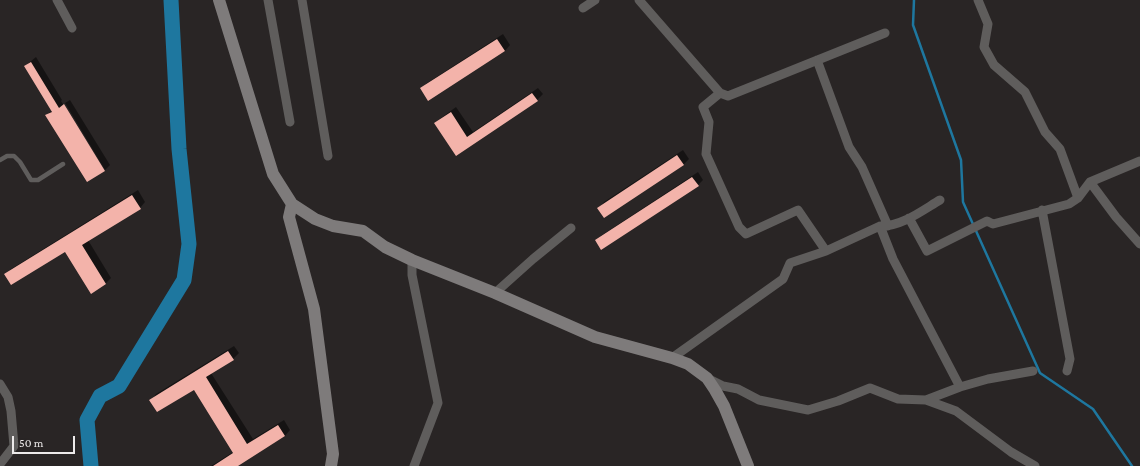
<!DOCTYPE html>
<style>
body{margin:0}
#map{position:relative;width:1140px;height:466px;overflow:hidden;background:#292525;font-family:"Crimson Pro",serif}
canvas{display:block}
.scale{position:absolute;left:12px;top:436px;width:63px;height:18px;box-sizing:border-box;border:2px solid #edeaea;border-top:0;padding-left:5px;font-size:12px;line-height:14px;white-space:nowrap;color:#edeaea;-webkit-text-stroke:3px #292525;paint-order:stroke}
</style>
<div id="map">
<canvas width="1140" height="466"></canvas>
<div class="scale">50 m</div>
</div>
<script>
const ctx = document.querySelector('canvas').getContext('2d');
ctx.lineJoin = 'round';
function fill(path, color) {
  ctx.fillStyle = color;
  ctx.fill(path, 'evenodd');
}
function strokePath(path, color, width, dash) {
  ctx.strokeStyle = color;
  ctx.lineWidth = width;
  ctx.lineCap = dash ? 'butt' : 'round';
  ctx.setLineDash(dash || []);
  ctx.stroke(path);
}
fill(new Path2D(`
 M503 34 510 45 505 51 421 89 427 83Z
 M36 57 62 100 61 101 103 170 47 115 52 110 25 66Z
 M538 88 543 94 537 100 456 154 435 123 441 118 456 107 473 132Z
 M70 100 110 165 105 170 65 103Z
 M683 150 689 159 684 164 599 208 604 202Z
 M698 172 703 180 698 185 596 240 602 235Z
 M138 190 145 202 140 208 88 240 111 278 106 283 91 292 65 250 5 275 11 269Z
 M234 346 239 353 233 359 211 373 253 439 284 420 290 430 285 436 236 466H211L233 452 194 388 151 400 156 394Z`), '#0007');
strokePath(new Path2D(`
 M914 0 913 25 961 160 963 202 1040 373 1093 409 1132 466`), '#1e779f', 2.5);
strokePath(new Path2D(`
 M91 466 87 420 100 396 119 386 184 280 189 244 179 149 171 0`), '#1e779f', 15);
fill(new Path2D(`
 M497 39 505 51 428 101 420 88Z
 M31 62 59 108 64 104 105 171 87 182 45 115 52 112 24 66Z
 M532 93 538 101 456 156 434 123 451 112 467 137Z
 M677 155 684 165 604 218 597 208Z
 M692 177 699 186 601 250 595 240Z
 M132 195 141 209 82 245 106 284 91 294 65 252 11 285 4 274Z
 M228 351 234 360 206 377 247 444 278 425 285 436 238 466H213L233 453 194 390 157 412 149 400Z`), '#f3b3aa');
strokePath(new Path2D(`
 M0 160 7 156H14L20 162 31 180H38L63 164`), '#5f5d5c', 4.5);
strokePath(new Path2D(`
 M57 0 72 28
 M268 0 290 122
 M302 0 328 156
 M639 0 720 93 728 96 885 33
 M978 0 988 24 984 47 994 65 1025 92 1045 132 1060 149 1078 198
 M583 8 595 0
 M817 60 849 147 862 167 888 226
 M720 93 703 107 709 122 706 154 739 227 746 234 798 210 826 251
 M1090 182 1116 217 1140 244
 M1042 210 1070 359 1067 371
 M909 218 927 251 987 221 993 224 1069 204 1078 198 1090 182 1140 161
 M880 226 893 259 960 387
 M412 260V275L438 403 414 466
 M495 293 533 259 571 228
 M672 358 783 279 790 263 826 251 880 226C901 227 923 210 940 200
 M707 378 723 386 738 389 759 400 808 410 838 401 870 388 898 399 926 400 960 387 988 379 1033 371
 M0 384 8 397 11 411 14 446 0 464
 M926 400 956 411 1011 452 1035 466`), '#5f5d5c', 9);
strokePath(new Path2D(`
 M219 0 273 174 292 204 315 219 333 226 363 231 385 247 412 260 495 293 595 337 672 358 688 364 707 378 715 390 724 406 748 466
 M292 204 289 217 314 309 333 454 331 466`), '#7e7b7b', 12);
</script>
